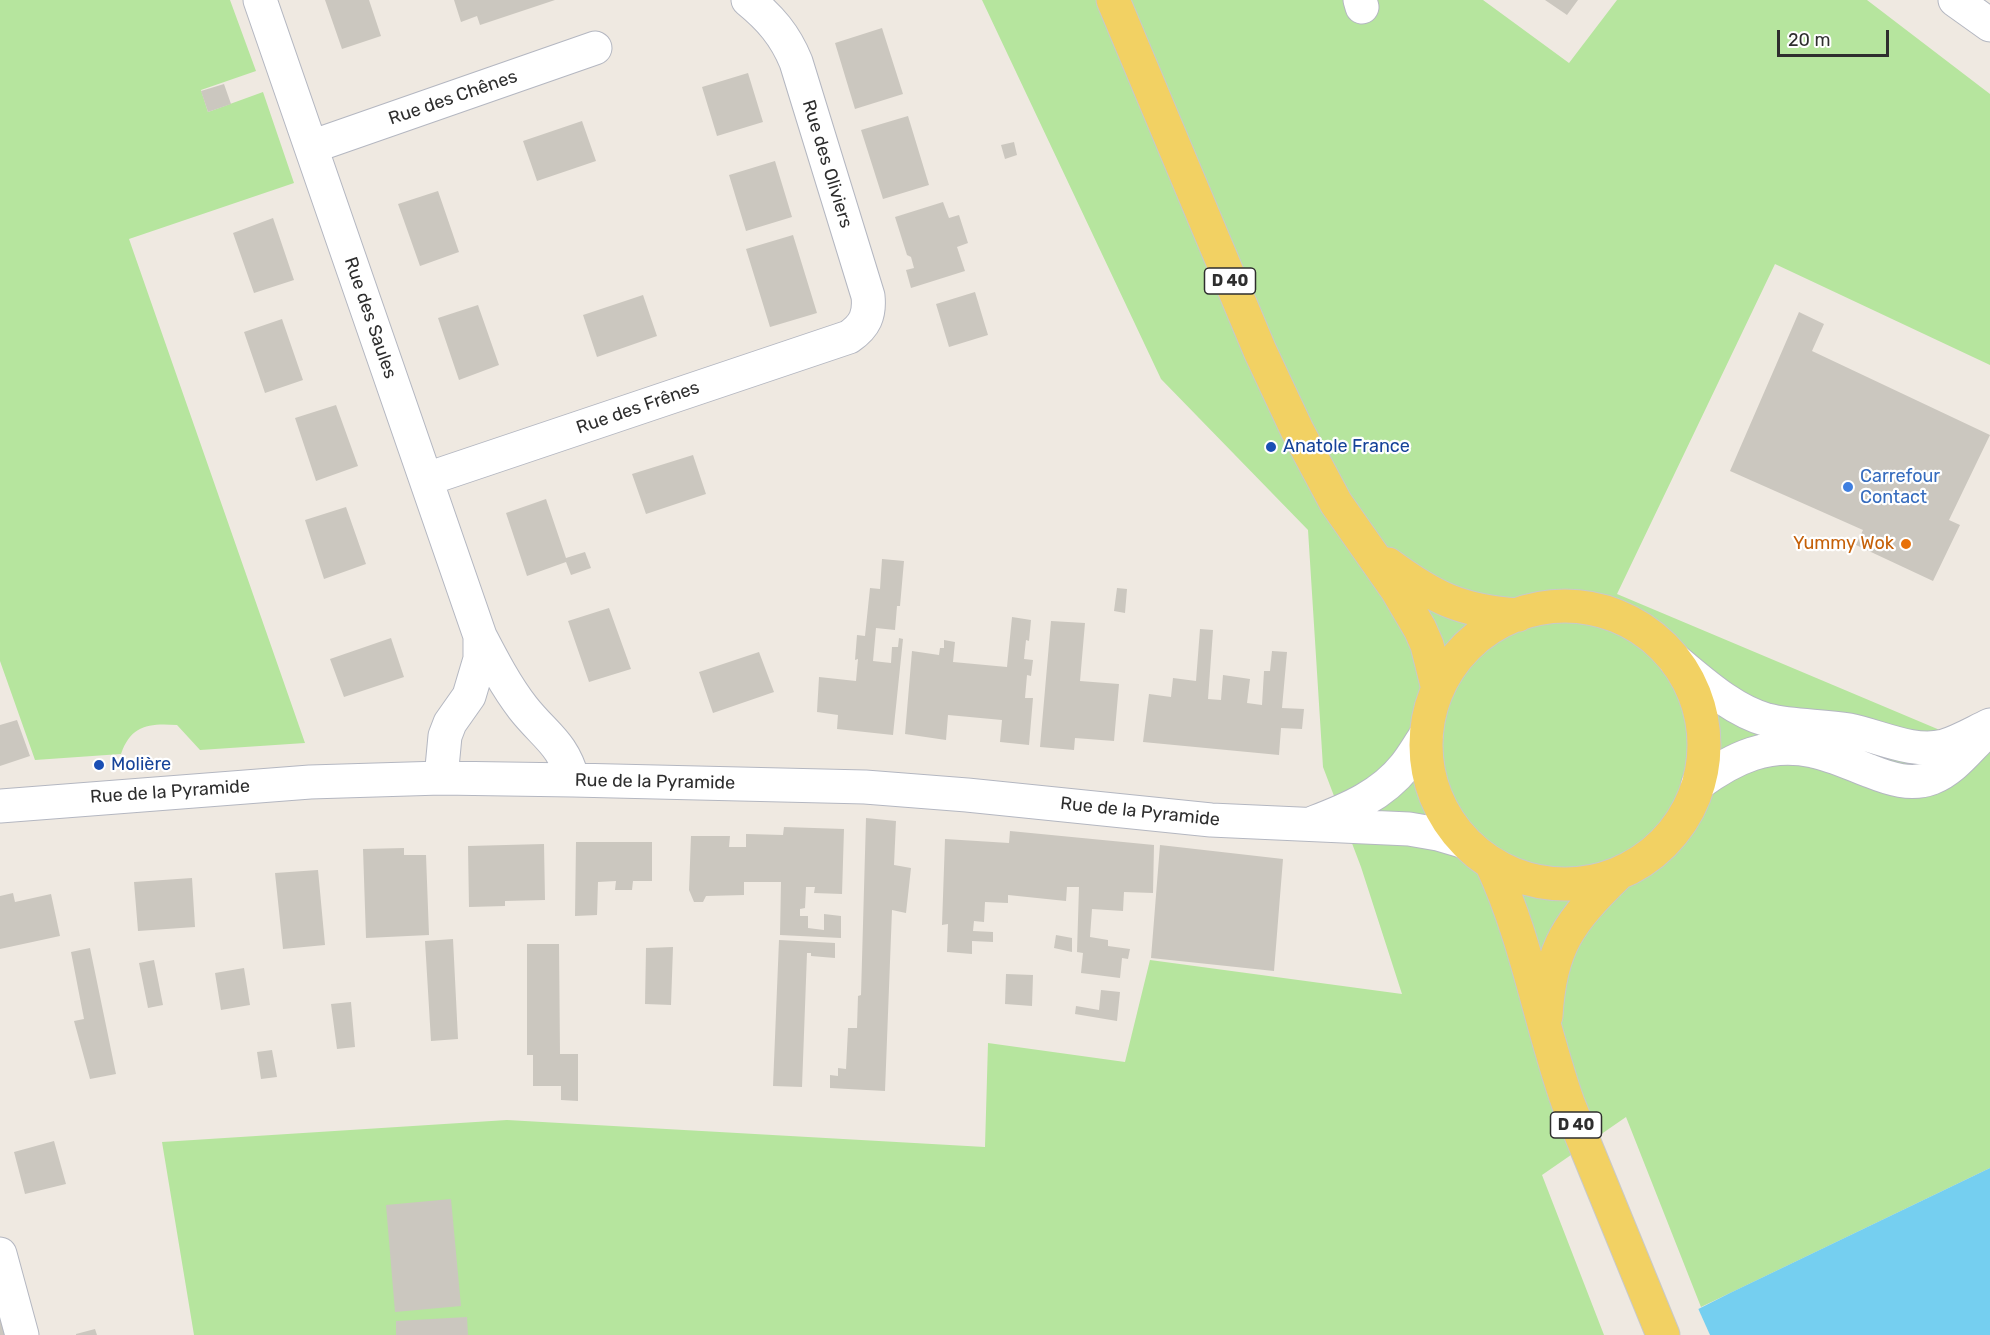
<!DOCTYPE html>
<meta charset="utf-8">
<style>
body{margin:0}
#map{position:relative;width:1990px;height:1335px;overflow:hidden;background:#efe9e1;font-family:Rubik,sans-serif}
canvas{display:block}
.scale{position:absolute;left:1777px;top:30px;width:112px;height:27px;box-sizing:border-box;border:3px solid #2e2e2e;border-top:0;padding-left:8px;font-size:18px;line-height:21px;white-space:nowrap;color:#2e2e2e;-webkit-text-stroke:4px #fff;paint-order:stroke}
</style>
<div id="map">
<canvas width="1990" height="1335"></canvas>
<div class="scale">20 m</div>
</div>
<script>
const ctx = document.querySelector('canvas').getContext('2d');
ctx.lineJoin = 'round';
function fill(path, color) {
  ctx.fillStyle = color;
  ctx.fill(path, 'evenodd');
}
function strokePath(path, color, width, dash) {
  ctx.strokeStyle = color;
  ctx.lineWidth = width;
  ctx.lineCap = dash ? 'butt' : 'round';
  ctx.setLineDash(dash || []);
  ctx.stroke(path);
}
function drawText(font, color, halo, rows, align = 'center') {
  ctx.font = font + ' Rubik,sans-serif';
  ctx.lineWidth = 4.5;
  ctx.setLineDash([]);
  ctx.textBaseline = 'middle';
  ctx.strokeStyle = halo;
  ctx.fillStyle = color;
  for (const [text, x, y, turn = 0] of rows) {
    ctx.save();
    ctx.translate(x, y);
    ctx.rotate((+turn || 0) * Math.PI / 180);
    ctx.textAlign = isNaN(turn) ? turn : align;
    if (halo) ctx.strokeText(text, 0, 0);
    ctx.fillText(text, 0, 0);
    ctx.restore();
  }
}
fill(new Path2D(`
 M0 0H230L256 71 201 90 208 112 263 92 294 183 129 239 305 743 200 750 177 725C149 723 131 725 121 754L35 760 0 661Z
 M982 0H1483L1569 63 1617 0H1867L1990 94V365L1775 264 1617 594 1954 736 1990 746V1168L1701 1307 1626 1117 1542 1175 1604 1335H194L162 1142 507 1120 985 1147 988 1043 1125 1062 1150 960 1402 994 1361 867 1323 767 1308 530 1161 379Z`), '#b6e59e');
fill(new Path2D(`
 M1990 1168V1335H1647L1730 1293Z`), '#75cff0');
fill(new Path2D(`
 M1697 1306 1710 1335H1644L1646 1332Z`), '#efe9e1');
fill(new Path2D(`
 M325 0H369L381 36 342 49Z
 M454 0H555L480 25 477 16 461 22Z
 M1545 0H1578L1567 15Z
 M882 28 903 94 855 109 835 43Z
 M748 73 763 122 717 136 702 87Z
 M224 84 231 104 208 112 201 91Z
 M908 116 929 185 883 199 861 130Z
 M582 121 596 161 537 181 523 141Z
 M1014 142 1017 155 1005 159 1001 145Z
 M775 161 792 217 746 231 729 175Z
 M438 191 459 252 420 266 398 204Z
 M943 202 949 218 959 215 968 243 957 247 965 271 911 288 906 270 914 268 911 257 907 255 895 217Z
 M273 218 294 280 254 293 233 233Z
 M793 235 817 313 770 327 746 249Z
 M975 292 988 335 949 347 936 304Z
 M643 295 657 336 597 357 583 315Z
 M478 305 499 365 459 380 438 318Z
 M1799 312 1824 324 1812 351 1990 435 1949 520 1960 525 1933 581 1856 545 1863 530 1730 471Z
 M282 319 303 380 265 393 244 332Z
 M336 405 358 466 316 481 295 418Z
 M693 455 706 494 646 514 632 474Z
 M546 499 566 558 585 552 591 568 571 575 566 562 527 576 506 513Z
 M346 507 366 564 324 579 305 520Z
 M882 559 904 561 900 606H897L895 630 876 628 873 661 891 663 892 647H898L899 638 903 639 893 735 837 729 838 715 817 712 819 677 856 681 858 659 855 660 857 635 865 636 870 588 880 589Z
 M1117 588 1127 589 1125 613 1114 611Z
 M609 608 631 669 589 682 568 621Z
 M1012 617 1031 620 1029 641 1026 640 1024 659 1033 660 1031 676 1027 675 1025 698H1033L1029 745 1000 742 1002 720 948 715 946 740 905 734 912 651 939 655 940 648H944V640L955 642 953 662 1007 667Z
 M1051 621 1085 623 1080 681 1119 684 1114 741 1075 738 1074 750 1040 747Z
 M1200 629 1213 630 1208 699 1221 700 1223 675 1250 679 1247 703 1262 705 1264 671H1270L1272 651 1287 652 1282 708 1304 709 1302 729 1281 728 1279 755 1143 742 1149 694 1171 697 1173 678 1196 681Z
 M391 638 404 677 344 697 330 659Z
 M759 652 774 692 713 713 699 672Z
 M17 720 30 756 0 766V725Z
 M866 818 896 821 894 865 911 868 906 913 892 910 885 1091 830 1088V1075L838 1076V1068L846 1069 848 1028H857L858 996 861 995Z
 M784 827 844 829 842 894 814 893 815 887H806L805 908 800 909V916H808V928L824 930V914L841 916V938L780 935 781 882H744V895L706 896 703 902H694L689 890 691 836H730L729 847H746V834L783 835Z
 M1010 831 1154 845 1153 893 1124 892 1123 911 1092 909 1090 937 1108 940V946L1130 949 1128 959 1122 958 1120 978 1081 973 1083 953 1077 952 1079 887H1067L1066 901 1008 895V903L985 902 984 922 974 921 973 931 993 932V942L972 941V954L947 952 948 924 942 925 945 839 1009 843Z
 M576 842H652V881H633L632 890H615L616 881 598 882 597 915 575 916Z
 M544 844 545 900 505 901V906L469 907 468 846Z
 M1160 845 1283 859 1274 971 1151 958Z
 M404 848V855H426L429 935 366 938 363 849Z
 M318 870 325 945 283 949 275 873Z
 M192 878 195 927 138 931 134 882Z
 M13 893 15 902 51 894 60 936 0 949V896Z
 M1056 935 1072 938V952L1054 948Z
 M453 939 458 1039 431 1041 425 941Z
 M779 940 835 943V958L811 956V953H807L802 1087 773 1086Z
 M527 944H559L560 1054H578V1101L561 1100V1086H533V1055H527Z
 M673 947 671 1005 645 1004 646 948Z
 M90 948 116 1074 90 1079 74 1021 84 1019 71 952Z
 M154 960 163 1005 148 1008 139 963Z
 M244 968 250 1005 221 1010 215 973Z
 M1006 974 1033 975 1032 1006 1005 1004Z
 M1101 990 1120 992 1117 1021 1075 1014 1076 1006 1099 1010Z
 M351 1002 355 1047 337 1049 331 1004Z
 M272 1050 277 1077 261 1079 257 1052Z
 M54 1141 66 1184 25 1194 14 1152Z
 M451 1199 461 1306 395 1312 386 1205Z
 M0 1306 9 1335H0Z
 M467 1317 468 1335H396V1321Z
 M95 1329 97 1335H76V1334Z`), '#cbc7bf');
const minor = new Path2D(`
 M260 0 480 636C493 661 506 686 523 708 545 736 563 743 573 780
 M1360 0 1362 7
 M1955 0 1990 25
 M311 147 595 48
 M427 479 849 337C865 326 870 315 868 296L796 62C785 35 770 18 748 0
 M1675 660C1703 683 1732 710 1767 720 1794 727 1822 725 1849 730 1879 736 1913 754 1944 746 1960 741 1975 732 1990 725
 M441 778 445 736 450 723 469 696 480 659V636
 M1698 784C1733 758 1769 741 1813 751 1833 755 1851 764 1870 771 1890 779 1911 786 1932 778 1952 770 1966 752 1981 737
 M0 806 310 782 441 778 573 780 865 787 967 795 1211 820 1409 829 1438 834 1465 842
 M1315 822C1349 809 1382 795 1405 766 1413 756 1419 745 1426 735
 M0 1254 22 1335`);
const major = new Path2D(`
 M1113 0 1260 351 1297 430 1336 503 1397 590 1420 629 1427 645 1438 689
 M1388 564C1434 598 1461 611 1518 615
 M1426 745a139 139 0 1 1 278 0a139 139 0 1 1-278 0Z
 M1491 863C1527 939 1540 1024 1568 1103L1663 1335
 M1546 1016C1550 946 1570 921 1618 874`);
strokePath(minor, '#b4b7c1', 35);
strokePath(major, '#c9c9c9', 35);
strokePath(minor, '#fff', 33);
strokePath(major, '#f2d163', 33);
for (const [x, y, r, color] of [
 [1271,447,6,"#1a4fb4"],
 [1848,487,6,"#3f7fe0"],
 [1906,544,6,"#e8710a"],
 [99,765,6,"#1a4fb4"]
]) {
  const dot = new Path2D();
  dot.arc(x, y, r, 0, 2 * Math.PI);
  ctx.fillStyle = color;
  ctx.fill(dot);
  strokePath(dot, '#fff', 2);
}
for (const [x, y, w] of [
 [1230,281,51],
 [1576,1125,51]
]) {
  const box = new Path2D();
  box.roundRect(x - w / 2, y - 13, w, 26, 4.5);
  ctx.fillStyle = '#fff';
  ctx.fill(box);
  strokePath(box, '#2e2e2e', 1.5);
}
drawText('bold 16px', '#2e2e2e', null, [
 ["D 40",1230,281],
 ["D 40",1576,1125]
]);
drawText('18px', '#2e2e2e', '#fff', [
 ["Rue des Chênes",453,98,-19],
 ["Rue des Oliviers",827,164,73],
 ["Rue des Saules",370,318,71],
 ["Rue des Frênes",638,408,-19],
 ["Rue de la Pyramide",655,782,1],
 ["Rue de la Pyramide",170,792,-4],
 ["Rue de la Pyramide",1140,812,6]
]);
drawText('18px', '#164399', '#fff', [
 ["Anatole France",1283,447],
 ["Molière",111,765]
], 'left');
drawText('18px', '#366cbe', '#fff', [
 ["Carrefour",1860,477],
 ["Contact",1860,498]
], 'left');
drawText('18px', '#c56008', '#fff', [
 ["Yummy Wok",1894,544]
], 'right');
</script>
